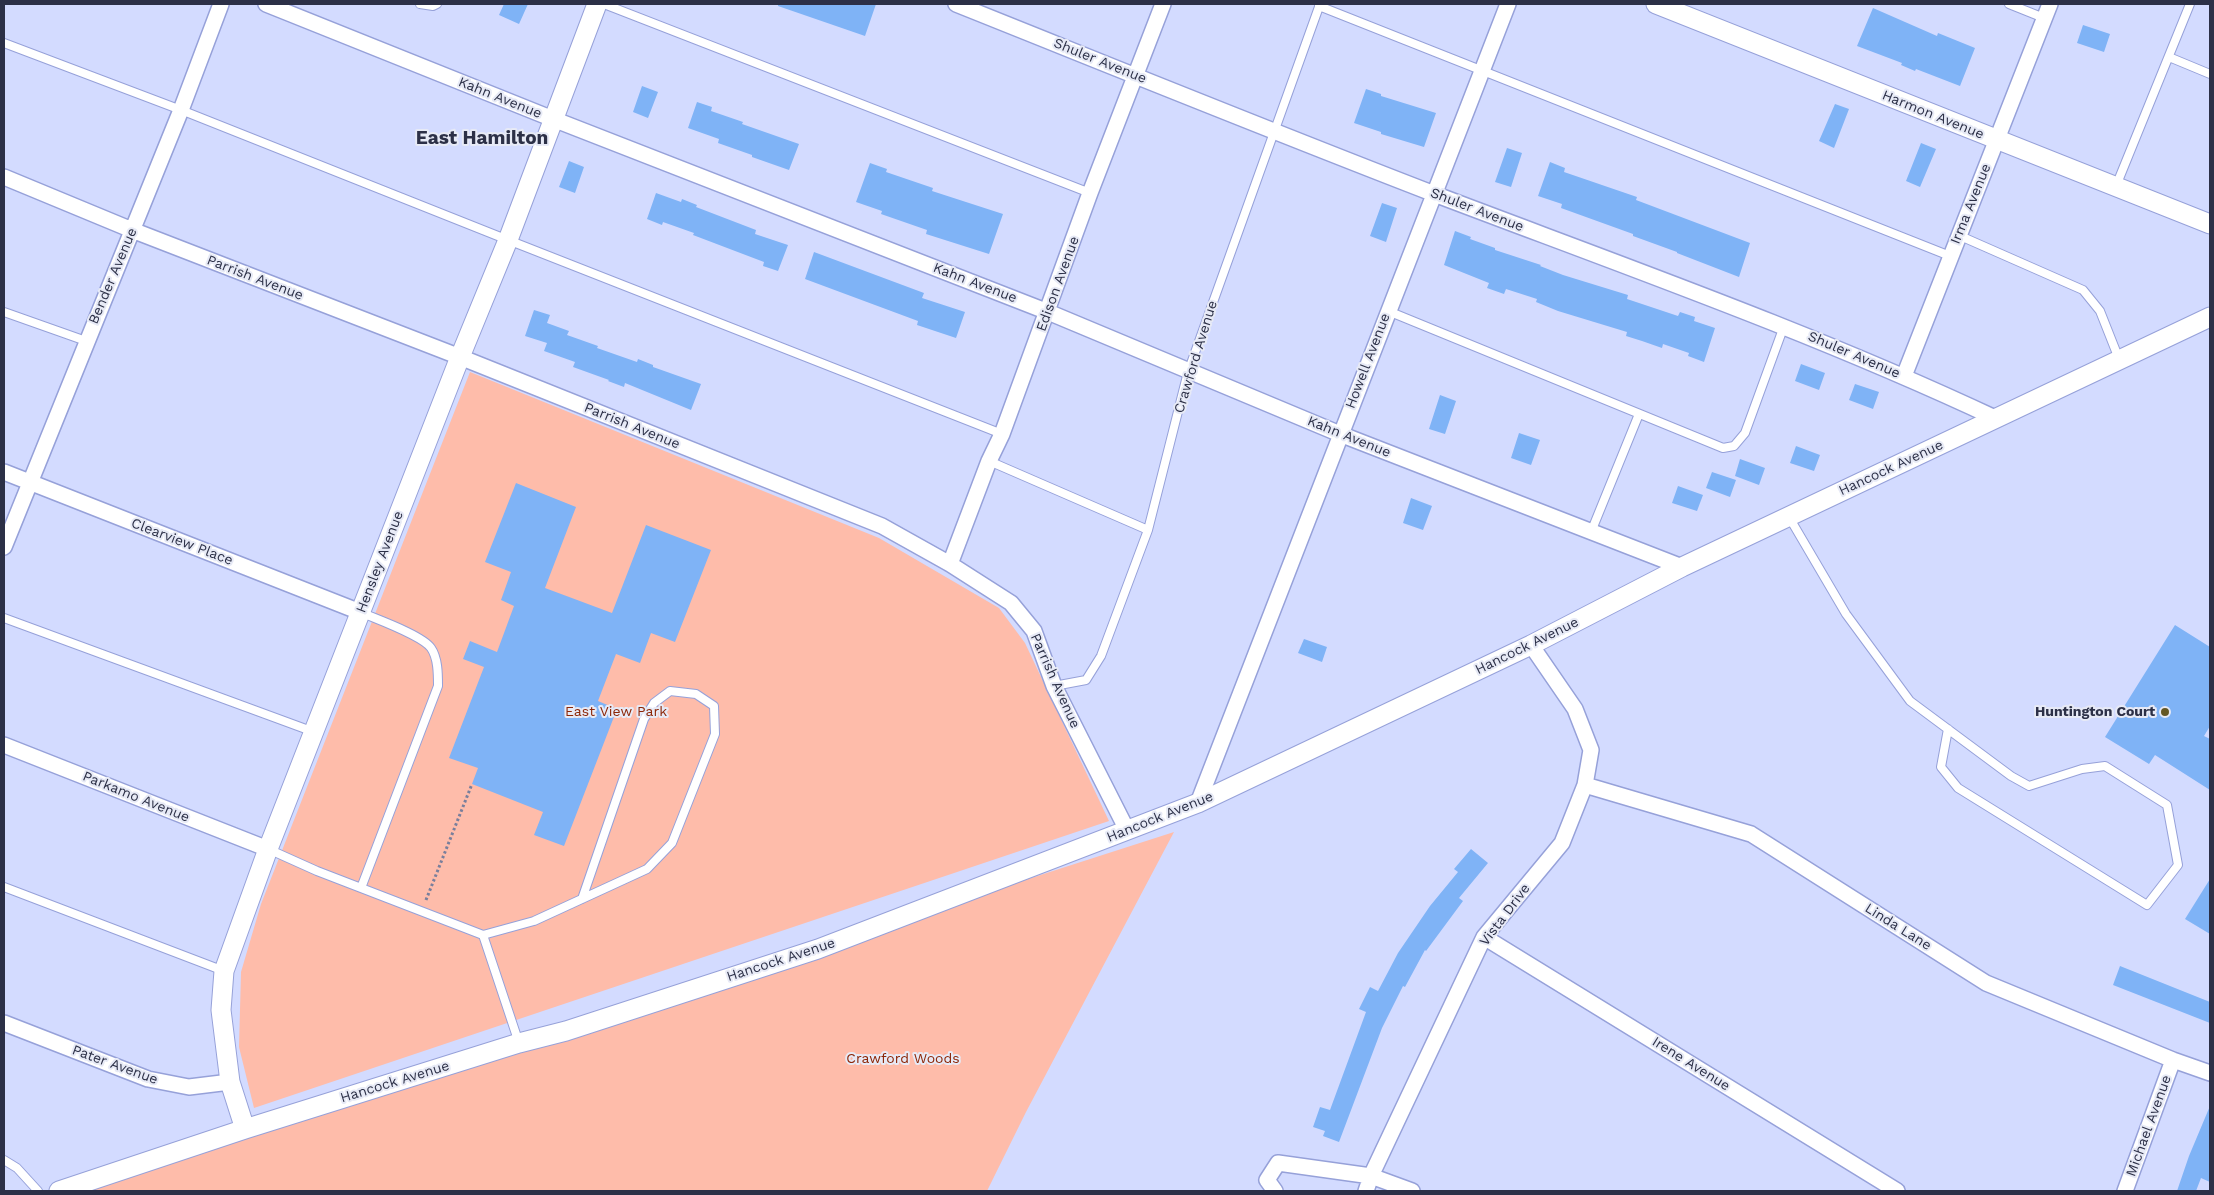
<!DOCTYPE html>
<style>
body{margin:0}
#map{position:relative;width:2214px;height:1195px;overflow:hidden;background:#d3dbff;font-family:"Work Sans",sans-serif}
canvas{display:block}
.frame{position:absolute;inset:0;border:5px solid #2c3047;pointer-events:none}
</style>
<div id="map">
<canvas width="2214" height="1195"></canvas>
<div class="frame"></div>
</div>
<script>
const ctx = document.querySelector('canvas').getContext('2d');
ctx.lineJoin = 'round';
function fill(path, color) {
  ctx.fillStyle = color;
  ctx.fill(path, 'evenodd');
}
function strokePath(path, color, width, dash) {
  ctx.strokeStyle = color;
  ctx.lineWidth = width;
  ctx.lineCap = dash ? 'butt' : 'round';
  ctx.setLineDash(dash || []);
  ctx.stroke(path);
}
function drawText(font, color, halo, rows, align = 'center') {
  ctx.font = font + ' "Work Sans",sans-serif';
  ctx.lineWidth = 4;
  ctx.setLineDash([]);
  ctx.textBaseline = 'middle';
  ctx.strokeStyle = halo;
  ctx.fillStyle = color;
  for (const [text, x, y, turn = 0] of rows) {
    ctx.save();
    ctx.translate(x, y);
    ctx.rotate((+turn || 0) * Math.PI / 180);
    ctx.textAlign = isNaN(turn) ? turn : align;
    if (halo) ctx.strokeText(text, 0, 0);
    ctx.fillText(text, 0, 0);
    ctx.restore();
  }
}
fill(new Path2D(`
 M470 372 879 538 999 608 1025 643 1109 821 254 1108 239 1047 241 972 261 904Z
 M1174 832 1026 1112 987 1191H59Z`), '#febcaa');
fill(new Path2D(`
 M504 4H528L519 24 499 15Z
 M778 4H876L865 36 778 6Z
 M1873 8 1937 36 1938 33 1975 48 1960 86 1916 69 1915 71 1901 65 1902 63 1857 46Z
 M2083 25 2110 34 2104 52 2077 43Z
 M642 86 658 92 648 118 633 112Z
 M1366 89 1381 94V96L1436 113 1424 147 1381 134V132L1354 123Z
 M697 102 712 107 711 111 743 122 742 124 799 144 789 170 752 157V155L718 143 719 139 688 128Z
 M1835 104 1849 109 1834 148 1819 141Z
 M1921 143 1936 149 1920 187 1906 181Z
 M1507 148 1522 153 1511 187 1495 182Z
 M569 161 584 167 575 193 559 187Z
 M1550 162 1565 168 1564 172 1637 197 1636 200 1750 243 1739 277 1677 253V252L1633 236V234L1561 208 1562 204 1538 196Z
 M870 163 887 169 886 172 933 188 932 191 1003 214 989 254 926 234 927 230 881 214 882 211 856 202Z
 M656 193 681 202 682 199 697 205 696 207 756 230 755 234 788 245 778 271 763 266 764 262 693 235 694 233 663 222 662 225 647 219Z
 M1382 203 1397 208 1386 242 1370 236Z
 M1455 231 1471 237 1470 239 1495 248V250L1541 265 1540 266 1563 275 1628 295 1627 299 1678 316 1680 312 1695 317 1694 321 1715 328 1704 362 1688 356 1689 353 1663 344 1662 348 1642 341 1626 336 1627 332 1558 311 1536 302 1537 299 1506 289 1504 294 1487 288 1489 283 1444 265Z
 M814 252 924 293 922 298 965 312 956 338 917 325 918 321 805 279Z
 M534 310 550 315 547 323 569 331 567 335 598 346 597 348 637 362 638 359 653 365V367L701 384 691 410 625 383 624 387 608 381 609 380 573 367 575 362 544 351 547 343 525 336Z
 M1801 364 1825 373 1819 390 1795 381Z
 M1855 384 1879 392 1873 409 1849 400Z
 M1440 395 1456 401 1445 434 1429 429Z
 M1519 433 1540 440 1531 465 1511 458Z
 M1796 446 1820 455 1814 471 1790 463Z
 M1740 459 1765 468 1759 485 1735 476Z
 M1712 472 1736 480 1730 497 1706 488Z
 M516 483 576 507 545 588 612 613 646 525 711 550 675 642 651 633 640 663 616 654 598 701 617 709 564 846 534 835 543 812 472 784 478 768 449 758 484 667 463 659 470 641 497 652 514 606 501 600 511 572 485 562Z
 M1678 486 1703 495 1697 511 1672 503Z
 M1411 498 1432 506 1423 530 1403 523Z
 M2175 625 2210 647V726L2204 736 2210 739V790L2155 755 2149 764 2105 737Z
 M1304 639 1327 647 1322 662 1298 653Z
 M1471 849 1488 863 1459 898 1463 901 1426 951 1425 950 1405 987 1403 986 1382 1028 1339 1142 1323 1136 1325 1131 1313 1127 1320 1107 1330 1110 1366 1012 1359 1009 1370 987 1378 991 1398 953 1430 906 1458 872 1454 869Z
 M2210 879V934L2185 919Z
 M2120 966 2210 1002V1023L2113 985Z
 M2210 1106V1182L2201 1178 2196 1191H2177L2189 1156Z`), '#7fb3f6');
const service = new Path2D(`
 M420 4 433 6 437 4
 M604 4 1090 193
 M2009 4 2044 18
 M1319 6 1950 256
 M4 43 181 110 508 240 1002 434
 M2169 57 2210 74
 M2116 186 2190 4
 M1958 235 2083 290 2100 311 2119 359
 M1388 311 1723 448 1734 446 1745 433 1784 326
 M4 312 86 341
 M989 461 1148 530
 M1789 517 1846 614 1910 701 2011 776 2029 786 2082 769 2105 766 2167 805 2178 865 2147 905 1958 788 1941 767 1948 729
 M1591 532 1639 414
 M360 612C376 619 422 635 431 648 438 658 438 674 438 686L361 888
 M4 618 314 732
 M1054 686 1086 680 1101 656 1148 530 1188 372 1320 4
 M268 849 317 871 483 935 519 1043
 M4 887 224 971
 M483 935 534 921 647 869 672 843 715 734 714 706 696 694 670 691 654 703 644 719 582 899
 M4 1160 17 1168 38 1191`);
const minor = new Path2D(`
 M266 4 553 119 1048 312 1340 434 1682 567
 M956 4C1116 68 1276 133 1437 195 1624 266 1814 333 1995 418
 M4 177 132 230 460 357 882 526 950 564 1011 603 1034 631 1054 686 1127 830
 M1904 376 2050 4
 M4 472 360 612
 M4 547 181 110 221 4
 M950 564 989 461 1002 434 1090 193 1163 4
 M4 745 268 849
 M1585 785 1751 834 1986 983 2173 1060 2210 1073
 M1198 803 1508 4
 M1484 937 1897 1191
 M4 1023 148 1079 189 1087 230 1082
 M1275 1191 1267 1180 1278 1163 1371 1176 1412 1191
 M1366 1191 1371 1176 1484 937 1562 843 1585 785 1591 750 1575 709 1531 645
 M2125 1191 2173 1060`);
const tertiary = new Path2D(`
 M1656 4 2210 224
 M245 1129 230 1082 221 1010 224 971 268 849 460 357 508 240 597 4
 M59 1191 245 1129 519 1043 566 1031 818 949 1198 803 1531 645 1682 567 2210 317`);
strokePath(service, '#96a1d9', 10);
strokePath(minor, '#96a1d9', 18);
strokePath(tertiary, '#96a1d9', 21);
strokePath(new Path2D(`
 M426 900 472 784`), '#797f9c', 3, [2.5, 2.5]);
strokePath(service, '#fff', 8);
strokePath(minor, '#fff', 15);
strokePath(tertiary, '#fff', 19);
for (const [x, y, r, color] of [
 [2165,712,5,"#645724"]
]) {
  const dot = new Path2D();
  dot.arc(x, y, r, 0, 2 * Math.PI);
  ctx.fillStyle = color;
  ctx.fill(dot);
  strokePath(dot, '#e7eaf6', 2);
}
drawText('14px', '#2c3047', '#e7eaf6', [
 ["Shuler Avenue",1100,61,22],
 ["Kahn Avenue",500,98,22],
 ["Harmon Avenue",1933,115,22],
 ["Irma Avenue",1971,204,-68],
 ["Shuler Avenue",1477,210,21],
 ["Bender Avenue",113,276,-67],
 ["Parrish Avenue",255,278,21],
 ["Kahn Avenue",975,283,21],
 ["Edison Avenue",1058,284,-70],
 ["Shuler Avenue",1854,355,23],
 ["Crawford Avenue",1196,357,-73],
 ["Howell Avenue",1368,361,-69],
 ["Parrish Avenue",632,426,22],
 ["Kahn Avenue",1349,437,22],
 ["Hancock Avenue",1891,468,-25],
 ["Clearview Place",182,542,21],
 ["Hensley Avenue",380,562,-69],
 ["Hancock Avenue",1527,646,-26],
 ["Parrish Avenue",1055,681,66],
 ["Parkamo Avenue",136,797,22],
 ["Hancock Avenue",1160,817,-22],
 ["Vista Drive",1505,915,-53],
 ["Linda Lane",1898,927,32],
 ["Hancock Avenue",781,960,-18],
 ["Irene Avenue",1691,1064,32],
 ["Pater Avenue",115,1065,20],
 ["Hancock Avenue",395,1082,-17],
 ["Michael Avenue",2149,1126,-70]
]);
drawText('14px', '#8c2607', '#e7eaf6', [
 ["East View Park",616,712],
 ["Crawford Woods",903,1059]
]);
drawText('bold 14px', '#2c3047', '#e7eaf6', [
 ["Huntington Court",2155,712]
], 'right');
drawText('bold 19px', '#2c3047', '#e7eaf6', [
 ["East Hamilton",482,138]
]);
</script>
